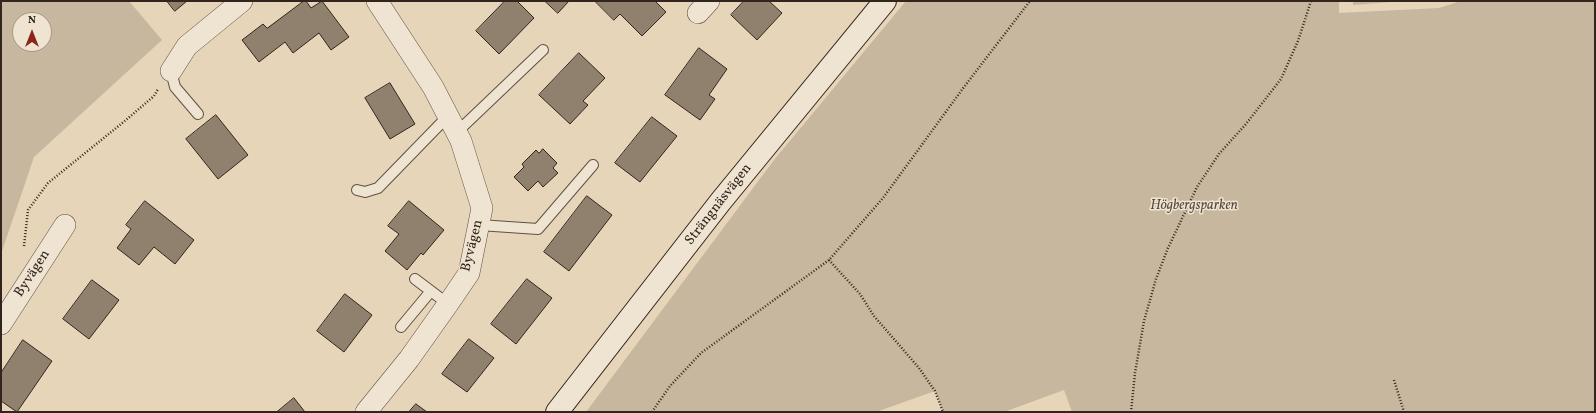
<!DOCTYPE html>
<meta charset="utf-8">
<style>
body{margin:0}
#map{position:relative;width:1596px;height:413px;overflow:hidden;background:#e6d5b9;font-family:Vollkorn,serif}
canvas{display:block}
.frame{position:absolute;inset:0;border:2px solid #32251d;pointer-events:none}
.north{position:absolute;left:12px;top:12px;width:40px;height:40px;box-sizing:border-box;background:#efe4d2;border:1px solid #a3988a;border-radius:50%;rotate:0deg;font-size:11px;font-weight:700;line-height:16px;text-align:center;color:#32251d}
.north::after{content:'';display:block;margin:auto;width:14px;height:18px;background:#8f2418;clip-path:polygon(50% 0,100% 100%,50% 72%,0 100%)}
</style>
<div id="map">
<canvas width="1596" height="413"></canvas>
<div class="frame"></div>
<div class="north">N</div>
</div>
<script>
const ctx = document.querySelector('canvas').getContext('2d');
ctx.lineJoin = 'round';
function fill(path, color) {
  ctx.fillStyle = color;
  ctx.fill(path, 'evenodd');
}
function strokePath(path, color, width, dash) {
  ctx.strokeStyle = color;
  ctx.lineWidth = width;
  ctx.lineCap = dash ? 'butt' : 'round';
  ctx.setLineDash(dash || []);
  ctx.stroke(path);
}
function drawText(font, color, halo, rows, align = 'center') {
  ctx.font = font + ' Vollkorn,serif';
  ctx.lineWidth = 3;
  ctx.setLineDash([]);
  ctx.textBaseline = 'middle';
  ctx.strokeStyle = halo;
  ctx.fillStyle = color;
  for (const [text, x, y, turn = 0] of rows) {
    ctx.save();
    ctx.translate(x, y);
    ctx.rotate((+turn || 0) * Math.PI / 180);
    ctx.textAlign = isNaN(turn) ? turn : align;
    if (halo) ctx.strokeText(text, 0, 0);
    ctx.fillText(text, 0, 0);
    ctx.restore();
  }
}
fill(new Path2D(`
 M1 1H129L162 40 34 157 1 254ZM20 20H44V44H20Z
 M906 1H1339V13L1439 8 1461 1H1595V412H1072L1064 390 1004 412H943L935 391 876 412H586L774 160Z
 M1353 1H1404L1353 5Z`), '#c7b79e');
const building = new Path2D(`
 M167 1H187L175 11Z
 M304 1H306L311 8 322 1 349 37 331 50 319 33 293 53 285 42 259 62 242 40 263 24 267 28Z
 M505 1H517L534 18 499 54 476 31Z
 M545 1H569L558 13Z
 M595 1H655L666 12 642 36 620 14 614 20Z
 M744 1H769L782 13 757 40 731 15Z
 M699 48 727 69 709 95 715 99 700 120 665 95Z
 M579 53 605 78 583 101 588 105 570 124 539 95Z
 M390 83 415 124 390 139 365 98Z
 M216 115 248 155 218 179 186 139Z
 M652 117 677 136 640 182 615 163Z
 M543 149 557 163 553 168 558 173 543 187 538 181 528 191 514 177 524 167 522 164 536 150 539 153Z
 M587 196 612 215 569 271 544 252Z
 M145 201 194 240 175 264 154 247 139 265 117 248 131 229 126 225Z
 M409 201 444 230 423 255 421 253 407 270 385 251 399 234 388 226Z
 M527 279 552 298 516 344 491 324Z
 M92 280 119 300 89 339 63 319Z
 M345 294 372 315 344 352 317 331Z
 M469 339 494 358 467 392 442 374Z
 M23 340 52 361 17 412 1 401V373Z
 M294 398 305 412H277Z
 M416 404 427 412H409Z`);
fill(building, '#90816e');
strokePath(building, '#32251d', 1);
const lane = new Path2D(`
 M171 71 175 87 198 114
 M456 133 543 50
 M357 190 365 192 378 188 448 116
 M479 225 538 229 593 165
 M415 279 448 304
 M401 327 431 291`);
const street = new Path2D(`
 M698 13 709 1
 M171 71 187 46 242 1
 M1 324 65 225
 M366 412 409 359 448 304 469 273 482 208 461 141 433 87 377 1`);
const secondary = new Path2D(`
 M557 412 721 201 885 1`);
strokePath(lane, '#5f5144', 12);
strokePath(street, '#5f5144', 22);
strokePath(secondary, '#32251d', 24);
strokePath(new Path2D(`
 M24 246 28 210 48 183 126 120 154 96 158 89
 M829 260 860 294 874 316 919 368 935 391 943 412
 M1394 380 1404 412
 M652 412 670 386 701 353 829 260 883 198 964 87 1030 1
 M1131 412 1135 373 1144 321 1156 279 1168 248 1197 187 1219 154 1246 124 1281 79 1298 41 1311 1`), '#32251d', 2.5, [1, 2]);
strokePath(lane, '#efe4d2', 10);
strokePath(street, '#efe4d2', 21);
strokePath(secondary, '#efe4d2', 22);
drawText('14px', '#32251d', '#efe4d2', [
 ["Strängnäsvägen",719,205,-52],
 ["Byvägen",473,246,-76],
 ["Byvägen",33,274,-57]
]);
drawText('italic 14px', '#574a3d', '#efe4d2', [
 ["Högbergsparken",1194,206]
]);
</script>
